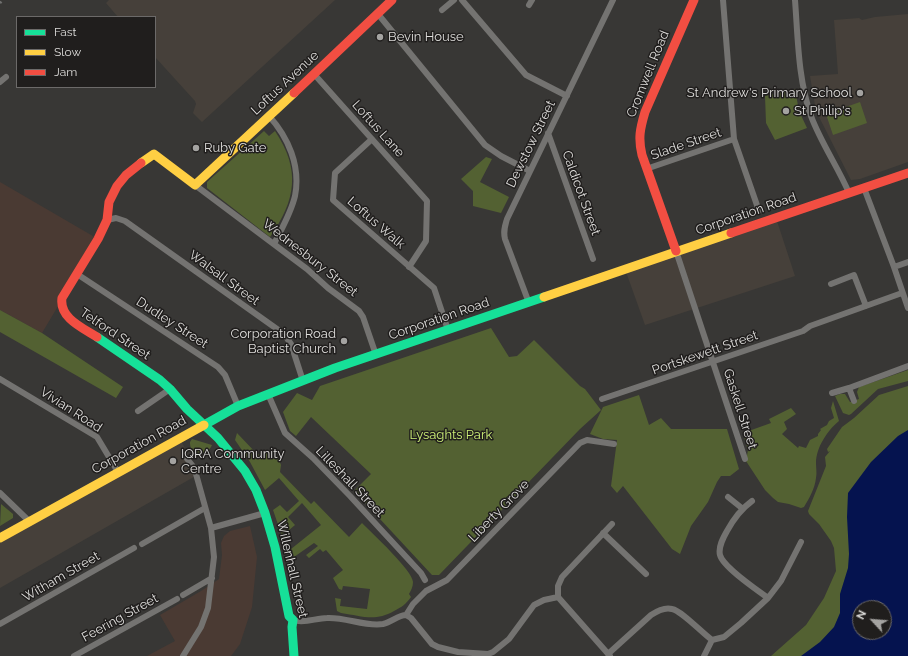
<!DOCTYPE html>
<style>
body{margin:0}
#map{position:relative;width:908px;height:656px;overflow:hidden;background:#383735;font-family:Raleway,sans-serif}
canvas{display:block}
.legend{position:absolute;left:16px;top:16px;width:140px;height:72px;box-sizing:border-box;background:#201e1d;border:1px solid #6c6a69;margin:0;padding:5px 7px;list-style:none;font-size:12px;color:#dedddb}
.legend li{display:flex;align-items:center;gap:8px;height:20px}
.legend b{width:20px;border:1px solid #6c6a69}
.north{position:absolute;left:852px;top:600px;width:40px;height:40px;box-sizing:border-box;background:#201e1d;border:1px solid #6c6a69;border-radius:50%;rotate:296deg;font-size:11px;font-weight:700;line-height:16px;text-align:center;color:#dedddb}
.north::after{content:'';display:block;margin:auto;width:14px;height:18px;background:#a4a3a1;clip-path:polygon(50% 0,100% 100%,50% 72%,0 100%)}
</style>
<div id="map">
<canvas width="908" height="656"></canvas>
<ul class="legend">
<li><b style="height:5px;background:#16e098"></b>Fast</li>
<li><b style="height:5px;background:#ffcf43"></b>Slow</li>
<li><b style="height:5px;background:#f24e42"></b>Jam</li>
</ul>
<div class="north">N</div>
</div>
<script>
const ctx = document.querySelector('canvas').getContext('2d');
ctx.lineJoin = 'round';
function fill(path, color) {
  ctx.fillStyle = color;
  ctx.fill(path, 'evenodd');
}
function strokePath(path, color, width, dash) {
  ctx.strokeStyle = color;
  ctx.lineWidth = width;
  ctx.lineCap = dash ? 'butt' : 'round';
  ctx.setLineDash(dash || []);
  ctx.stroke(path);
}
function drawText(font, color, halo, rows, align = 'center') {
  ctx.font = font + ' Raleway,sans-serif';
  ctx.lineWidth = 3;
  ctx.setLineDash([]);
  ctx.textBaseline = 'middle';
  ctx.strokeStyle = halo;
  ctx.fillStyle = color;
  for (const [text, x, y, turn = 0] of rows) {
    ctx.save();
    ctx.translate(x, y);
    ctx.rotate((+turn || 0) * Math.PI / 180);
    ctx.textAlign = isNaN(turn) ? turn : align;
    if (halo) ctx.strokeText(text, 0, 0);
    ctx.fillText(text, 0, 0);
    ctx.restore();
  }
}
fill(new Path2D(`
 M109 0H335L202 122 193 113 196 104 195 101 155 57V17H118L106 3Z
 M908 14V162L860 179 851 180 816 111 810 76 838 74 834 20 859 18 862 20 875 17Z
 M776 218 795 276 645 325 625 269Z
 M181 441 199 474 0 588V543Z`), '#46403a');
fill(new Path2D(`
 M0 182 98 239 42 333 0 310Z
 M250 526 257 557 252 607 240 644 231 656H147L175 641 160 615 201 591 219 579 222 555 221 543 224 536 230 531Z`), '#4a3a33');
fill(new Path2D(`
 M795 89 799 111 807 128 775 140 766 123 765 96Z
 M860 102 867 123 833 135 826 114Z
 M264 131 269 136 275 131C301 170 296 200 270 237L207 188V182Z
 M486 157 492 159 480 182 509 197 501 213 473 206V191L461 179Z
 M0 310 42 333 123 387 116 398 0 332Z
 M491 328 509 357 517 356 534 340 580 386 585 389 601 410 580 429 439 575H432L354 491 371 474 311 417 296 436 290 431 283 412 297 393 312 400 320 386Z
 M908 370V381L878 389 851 414 849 415 843 413 835 396 840 394H845L850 402 859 399 857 392 859 387Z
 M908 386V656H771L806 625 824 598 836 571 834 548 831 541 819 524 809 514 808 511 826 466 825 457 830 451 828 452 827 449 842 427 854 418 879 395ZM860 608H884V632H860Z
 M639 395 649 425 661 418 671 429H727L739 469 730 476H721L717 482 708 502 691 526 680 554 672 549 623 486 617 493 611 486 617 440 603 439 590 434 603 407Z
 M833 401 839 421C828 430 816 447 816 463 816 468 817 473 816 478 815 488 809 499 804 507L801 508 789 504 778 502 773 498 765 490 746 461 748 450 743 433 771 423 769 419 791 408 796 414 784 422 787 429 782 434 798 448 799 446 806 448 810 440 818 436V434L821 430 820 429 827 425 829 421 834 418 831 408Z
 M237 433 257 454 261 455 268 452 278 457 281 465 280 472 311 504 314 501 349 537 362 523C372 533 413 571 413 582 413 587 411 590 409 594L411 597C406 604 402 607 394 611 375 622 362 616 341 613L337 611 335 598 341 599 340 606 367 609 370 589 343 586 342 590 339 589 333 578 343 570 326 550 323 552 320 549 309 558 306 555 318 546 314 543 294 557 291 549 321 525 302 503 288 517 295 525 282 536 273 510 280 505 287 512 299 501 279 478 265 490 250 462 235 440Z
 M192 439 212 445C209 453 195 458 191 448 190 446 190 444 190 442Z
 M1 504 13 514V518L0 526Z`), '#536132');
fill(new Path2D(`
 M908 430V656H801L820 642 834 627 840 613V594L848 568 849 554 847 517 848 493 871 462 898 436ZM860 608H884V632H860Z`), '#05134f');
strokePath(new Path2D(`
 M462 0 526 75 567 96
 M723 0 734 139 759 211
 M795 0C798 39 798 79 811 116 821 143 838 167 849 193
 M529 5 532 0
 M442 10 454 0
 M378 14 485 145 501 156 530 171
 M314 74 427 201 426 241 409 267
 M0 82 6 77
 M269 116C288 137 301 166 295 196 291 213 282 228 274 244
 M548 133 593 259
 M372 139 335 173 333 200 434 288 448 330
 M646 169 734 139
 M195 185 307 269 328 288 359 311 363 317 376 355
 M864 188 894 267 908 308
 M107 220 116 218 125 221 284 334 291 344 303 381
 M676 251 745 459
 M894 267 908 262
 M77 274 218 367 225 375 238 406
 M831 284 854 275 866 306
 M529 303 505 239C503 231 505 226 507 219L613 0
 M0 379 97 437 118 472
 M849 388 854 401
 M832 393 849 388 908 366
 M268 394 285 433 313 458 350 496 421 573 425 580
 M602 399 803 331 810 326 902 293
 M138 411 170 389
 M0 493 29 521
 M728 497 743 509
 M752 501C741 509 733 520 727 531 723 538 718 547 720 555 723 567 757 590 768 598
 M211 528 265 513
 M603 533 646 574
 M142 544 205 508
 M183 595 212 578
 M406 615 413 604 426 591 447 580 580 443 587 440 614 444
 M293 620C304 624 316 618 327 618 346 617 365 627 383 624 392 622 398 615 406 615L411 618 432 644 438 647 458 652 488 654 493 652 509 639 534 605 544 600 558 597
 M0 624 134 548
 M608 654 651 615C657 611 665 607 672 609 682 611 702 633 712 640
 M74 656 177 599
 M183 656 201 627 208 608 214 557 211 528 196 474 192 465 184 455
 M610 656 558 597V586L562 577 612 524
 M704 656 712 640 724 637 741 623 768 598 781 581 801 542`), '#747371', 6);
strokePath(new Path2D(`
 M97 337 160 380 170 389 187 409 218 438 245 471 256 490 265 513 275 547 289 616 293 620 292 627 294 656
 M204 425 238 406 335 368 544 297`), '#16e098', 9);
strokePath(new Path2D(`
 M141 163 154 154 195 185 294 93
 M544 297 731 233
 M0 538 204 425`), '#ffcf43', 9);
strokePath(new Path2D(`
 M294 93 392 0
 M731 233 908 173
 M676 251 642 155C638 138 640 129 645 112L694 0
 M97 337C83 328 59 318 62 298L98 239 107 220 109 202 117 186 126 175 141 163`), '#f24e42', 9);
strokePath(new Path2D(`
 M0 3 3 0`), '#70706f', 2.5, [2, 4]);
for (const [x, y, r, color] of [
 [380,37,4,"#a4a3a1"],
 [860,93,4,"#a4a3a1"],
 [786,111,4,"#a4a3a1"],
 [196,148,4,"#a4a3a1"],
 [344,341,4,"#a4a3a1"],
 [173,461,4,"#a4a3a1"]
]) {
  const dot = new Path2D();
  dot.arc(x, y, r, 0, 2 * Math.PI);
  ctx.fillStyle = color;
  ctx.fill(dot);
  strokePath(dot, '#201e1d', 1.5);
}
drawText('13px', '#dedddb', '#201e1d', [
 ["Bevin House",388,37],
 ["St Andrew's Primary School",852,93,"right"],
 ["St Philip's",794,111],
 ["Ruby Gate",204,148],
 ["Corporation Road",336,334,"right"],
 ["Baptist Church",336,349,"right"],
 ["IQRA Community",181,454],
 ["Centre",181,469]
], 'left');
drawText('13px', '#dedddb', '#201e1d', [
 ["Cromwell Road",648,74,-68],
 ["Loftus Avenue",285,83,-43],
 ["Loftus Lane",378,129,48],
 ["Dewstow Street",531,144,-64],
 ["Slade Street",686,144,-19],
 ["Caldicot Street",581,193,70],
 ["Corporation Road",746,214,-19],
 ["Loftus Walk",376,223,41],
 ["Wednesbury Street",310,258,38],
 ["Walsall Street",224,278,36],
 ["Corporation Road",439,319,-19],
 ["Dudley Street",172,323,33],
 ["Telford Street",115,334,34],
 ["Portskewett Street",705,353,-19],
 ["Gaskell Street",740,409,72],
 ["Vivian Road",71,410,33],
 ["Corporation Road",139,445,-29],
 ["Lilleshall Street",350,482,46],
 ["Liberty Grove",499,511,-46],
 ["Willenhall Street",292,569,77],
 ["Witham Street",61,577,-30],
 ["Feering Street",120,618,-29]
]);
drawText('13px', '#cdf077', '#201e1d', [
 ["Lysaghts Park",451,435]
]);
</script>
